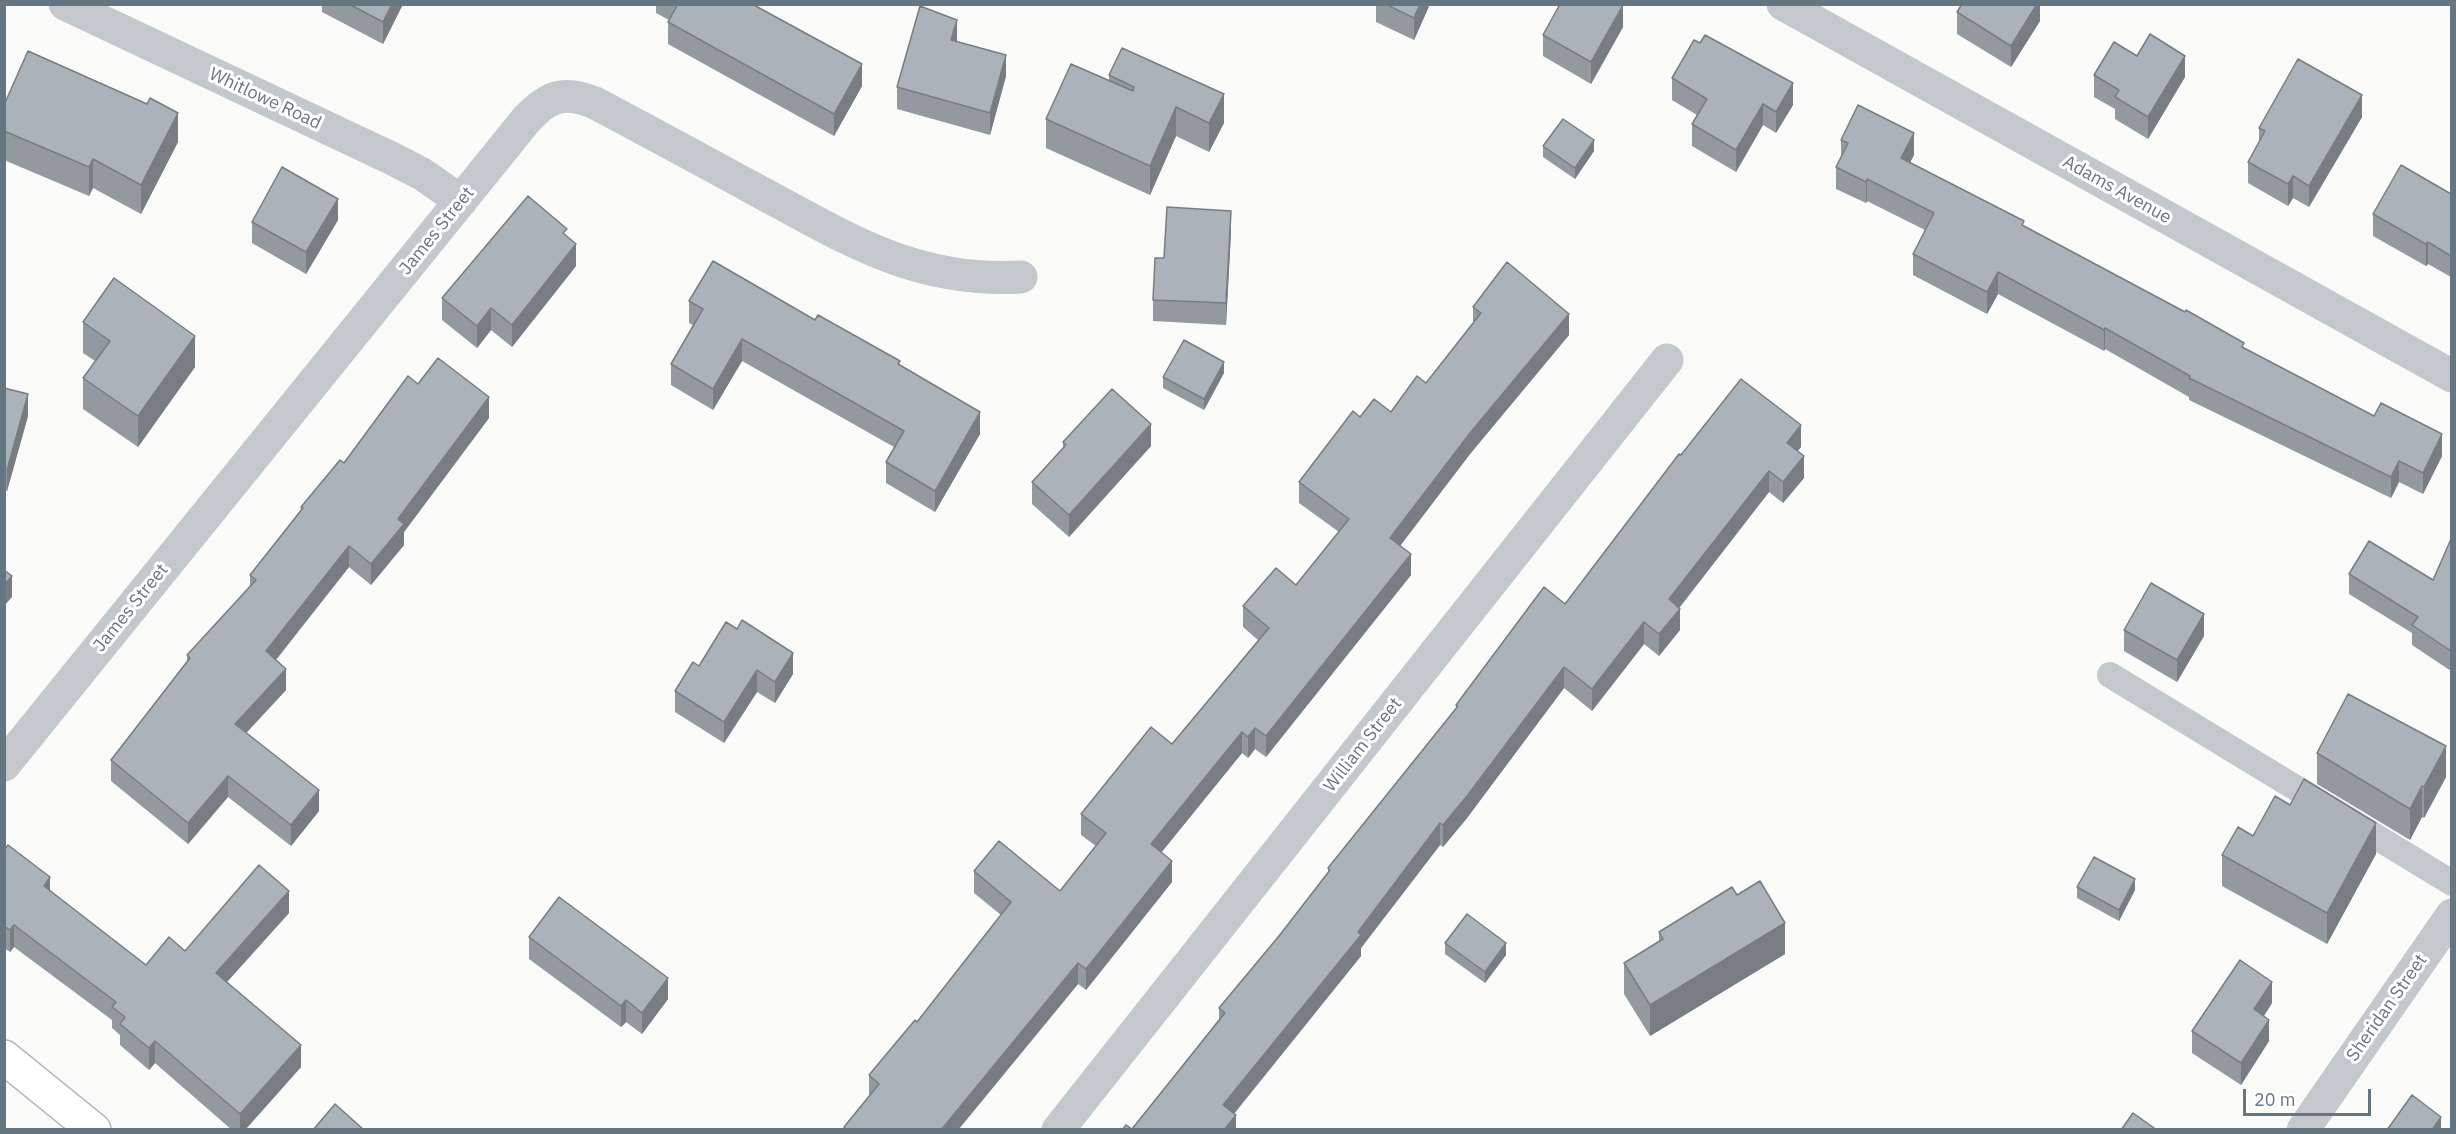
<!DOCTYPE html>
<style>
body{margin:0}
#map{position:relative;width:2456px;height:1134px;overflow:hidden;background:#fafaf8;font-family:"IBM Plex Sans",sans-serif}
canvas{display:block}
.frame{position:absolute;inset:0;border:6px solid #657683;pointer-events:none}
.scale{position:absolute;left:2243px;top:1089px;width:128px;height:27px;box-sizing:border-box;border:3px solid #657683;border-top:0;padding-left:8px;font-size:18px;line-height:21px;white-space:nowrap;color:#657683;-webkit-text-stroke:4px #fff;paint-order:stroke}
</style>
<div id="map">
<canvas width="2456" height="1134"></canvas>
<div class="frame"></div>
<div class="scale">20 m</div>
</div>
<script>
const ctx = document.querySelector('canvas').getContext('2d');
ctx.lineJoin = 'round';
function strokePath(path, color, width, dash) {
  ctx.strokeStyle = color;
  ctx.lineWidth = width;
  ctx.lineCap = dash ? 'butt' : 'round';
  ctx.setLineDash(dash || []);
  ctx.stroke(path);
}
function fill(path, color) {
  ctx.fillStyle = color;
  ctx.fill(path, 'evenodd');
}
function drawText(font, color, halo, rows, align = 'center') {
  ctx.font = font + ' "IBM Plex Sans",sans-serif';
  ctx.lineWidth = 6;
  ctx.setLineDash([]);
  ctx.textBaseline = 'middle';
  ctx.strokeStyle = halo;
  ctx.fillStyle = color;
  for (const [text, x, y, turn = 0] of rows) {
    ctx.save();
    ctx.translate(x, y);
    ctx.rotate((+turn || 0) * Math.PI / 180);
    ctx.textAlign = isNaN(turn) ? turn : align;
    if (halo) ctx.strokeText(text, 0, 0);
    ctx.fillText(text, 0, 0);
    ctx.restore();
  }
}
const secondary = new Path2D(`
 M4 1057 94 1130`);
strokePath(secondary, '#b3babf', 36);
strokePath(new Path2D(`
 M2110 675 2452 883`), '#c3c8cc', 26);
strokePath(new Path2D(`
 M65 4 393 159 422 174 461 201
 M1783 4 2452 376
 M4 765 526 120C548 96 564 90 595 103 650 132 705 162 760 192 848 239 915 283 1021 277
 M1058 1130 1667 360
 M2303 1130 2452 915`), '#c3c8cc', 33);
strokePath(secondary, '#fff', 33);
fill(new Path2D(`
 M322 4H403L383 44 322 12Z
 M656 4H752L862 86 834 136 668 44V22L669 20 656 13Z
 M1376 4H1430L1414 40 1376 22Z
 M2040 4V21L2011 67 1957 34V12Z
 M1623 27 1591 84 1543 56V35Z
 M957 41 1006 76 990 135 897 109V87Z
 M2137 56 2185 77 2148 139 2115 119V109L2094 97V75Z
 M1109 75 1224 123 1209 152 1176 136 1150 195 1046 148V119L1109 81Z
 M1672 78 1793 105 1776 133 1763 125 1736 172 1692 146V124L1697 115 1672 100Z
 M4 105 178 142 141 214 93 188 89 196 4 160Z
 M2362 117 2309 207 2293 198 2288 206 2248 183V162L2259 142V128Z
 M1841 140 1914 155 1910 162 2244 348 2442 456 2423 494 2399 482 2391 498 2189 400V397L2105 349 2104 351 1998 294 1987 314 1913 275V254L1925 230 1867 201 1866 203 1836 189V167L1841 158Z
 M1543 146 1594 151 1575 179 1543 157Z
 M2451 194V277L2428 264 2426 266 2373 236V214Z
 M338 220 306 274 252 243V222Z
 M1231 232 1226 325 1153 321V300Z
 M567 237 576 266 512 347 491 330 477 348 442 320V298Z
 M689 301 815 320 900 366 980 434 935 512 886 483V462L894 447 742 361 713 410 671 385V364L693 325 689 323Z
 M1473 307 1569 335 1470 454 1400 546 1411 575 1266 757 1255 749 1248 758 1242 753 1161 853 1172 882 1086 990 1078 984 958 1130H844V1127L869 1096V1075L917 1022 1001 915 974 893V871L1060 891 1096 846 1081 835V814L1172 744 1258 640 1243 627V606L1296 585 1339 532 1299 503V482L1360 417 1391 412 1426 383 1473 323Z
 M83 322 195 367 138 447 83 409V378L95 361 83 353Z
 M1224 373 1204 410 1163 388V377Z
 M418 384 489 418 404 532V545L371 585 349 567 276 660 286 690 246 733 319 811 291 846 228 797 188 844 111 781V760L187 661V655L250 586V575L301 510V507Z
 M4 388 28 416 7 491H4Z
 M1063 442 1151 446 1069 537 1032 504V482L1063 448Z
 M1801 447 1797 451 1804 478 1783 503 1769 492 1679 608 1680 630 1659 656 1644 644 1592 711 1564 688 1467 818 1443 847 1440 845 1361 948V956L1234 1114 1236 1130 1132 1129 1219 1019V1008L1279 936 1328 872V868L1456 708V705L1565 604 1681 455Z
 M2451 539V671L2412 645V633L2349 594V574L2433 580Z
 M726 622 793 674 775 703 757 692 724 743 675 712V691L699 666Z
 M2124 630 2204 636 2177 682 2124 651Z
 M2317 753 2446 777 2424 818 2422 817 2410 840 2317 784Z
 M2253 836 2376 854 2327 944 2222 886V855Z
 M4 850 50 891 146 965 289 913 227 982 301 1067 245 1130H232L155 1063 149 1070 120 1045V1035L112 1028V1020L14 947 10 952 4 948Z
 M2077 887 2135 890 2119 921 2077 898Z
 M1737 895 1785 954 1650 1036 1624 994V963L1659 942V932Z
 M529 937 668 999 642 1034 626 1022 621 1027 529 959Z
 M1445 943 1506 955 1485 983 1445 954Z
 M2272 1003 2264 1016 2269 1041 2241 1085 2192 1053V1031Z`), '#929a9f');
fill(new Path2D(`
 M392 4H403L383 44V22Z
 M1420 4H1430L1414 40V18Z
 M2037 4H2040V21L2011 67V46Z
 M1623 5V27L1591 84V62Z
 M957 20V42L951 40Z
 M1006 55V76L990 135V113Z
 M2185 56V77L2148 139V117Z
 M862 64V86L834 136V114Z
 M1793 83V105L1776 133V112Z
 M1224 94V123L1209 152V123Z
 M2362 95V117L2309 207V186Z
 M1763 104V125L1736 172V150Z
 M1176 107V136L1150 195V166Z
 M178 113V142L141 214V185Z
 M1914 133V155L1901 180V158Z
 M1594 140V151L1575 179V168Z
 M93 159V188L89 196V167Z
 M2293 176V198L2288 206V184Z
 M1867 179V201L1866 203V182Z
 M338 199V220L306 274V252Z
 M1231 211V232L1226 325V303Z
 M2428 242V264L2426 266V244Z
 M576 244V266L512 347V325Z
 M1998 272V294L1987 314V292Z
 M491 308V330L477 348V326Z
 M1569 314V335L1470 454 1390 559V538L1470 433Z
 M2105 328V349L2104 351V330Z
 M195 336V367L138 447V416Z
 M742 339V361L713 410V389Z
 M1224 362V373L1204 410V399Z
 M28 394V416L7 491V470Z
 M489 397V418L404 532V545L371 585V564L398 519Z
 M980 412V434L935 512V491Z
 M1151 424V446L1069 537V515Z
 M1801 425V447L1787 465V443Z
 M2442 434V456L2423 494V473Z
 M1804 456V478L1783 503V482Z
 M2399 461V482L2391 498V477Z
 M1769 471V492L1669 621V599Z
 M349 546V567L266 672V651Z
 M1411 554V575L1266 757V736Z
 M12 576V597L4 606V585Z
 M1680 609V630L1659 656V634Z
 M2204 614V636L2177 682V660Z
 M1644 622V644L1592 711V689Z
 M793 653V674L775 703V682Z
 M1564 667V688L1467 818 1443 847V825Z
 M286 669V690L235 745V724Z
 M757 670V692L724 743V722Z
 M1255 728V749L1248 758V737Z
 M1242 732V753L1151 865V844Z
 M2446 746V777L2424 818V787Z
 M228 776V797L188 844V823Z
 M2422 786V817L2410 840V809Z
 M319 790V811L291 846V825Z
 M1440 823V845L1361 948V956L1223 1127V1105Z
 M2376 823V854L2327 944V913Z
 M1172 861V882L1086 990V969Z
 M50 877V899L44 886Z
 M2135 879V890L2119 921V910Z
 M289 891V913L216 994V973Z
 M1785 923V954L1650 1036V1005Z
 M14 925V947L10 952V930Z
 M1506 943V955L1485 983V972Z
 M1078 963V984L958 1130H941Z
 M668 978V999L642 1034V1013Z
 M2272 982V1003L2254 1031V1009Z
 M626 1000V1022L621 1027V1006Z
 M2269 1020V1041L2241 1085V1063Z
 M155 1041V1063L149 1070V1048Z
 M301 1045V1067L245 1130H240V1114Z
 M1236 1115V1130H1224Z
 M2441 1117V1130H2432Z`), '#777d82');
const building = new Path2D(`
 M349 4H392L383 22Z
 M678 4H752L862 64 834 114 668 22Z
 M1385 4H1420L1414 18Z
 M1560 4 1623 5 1591 62 1543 35Z
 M1962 4H2037L2011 46 1957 12Z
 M920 6 957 20 951 40 1006 55 990 113 897 87Z
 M2150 34 2185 56 2148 117 2115 97 2119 90 2094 75 2114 42 2137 56Z
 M1705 35 1793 83 1776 112 1763 104 1736 150 1692 124 1707 99 1672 78 1694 40 1700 43Z
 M1122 48 1224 94 1209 123 1176 107 1150 166 1046 119 1071 64 1133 91 1134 87 1109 75Z
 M28 51 147 104 150 98 178 113 141 185 93 159 89 167 4 131V105Z
 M2298 59 2362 95 2309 186 2293 176 2288 184 2248 162 2265 131 2259 128Z
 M1858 105 1914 133 1901 158 2024 221 2022 225 2185 312 2186 310 2244 343 2242 347 2374 416 2381 403 2442 434 2423 473 2399 461 2391 477 2189 378 2190 376 2105 328 2104 330 1998 272 1987 292 1913 254 1934 213 1867 179 1866 182 1836 167 1848 143 1841 140Z
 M1563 119 1594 140 1575 168 1543 146Z
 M2401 165 2451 194V256L2428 242 2426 244 2373 214Z
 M282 167 338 199 306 252 252 222Z
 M528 196 567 229 563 233 576 244 512 325 491 308 477 326 442 298Z
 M1167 207 1231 211 1226 303 1153 300 1155 258H1164Z
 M713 261 815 320 818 315 900 361 898 364 980 412 935 491 886 462 904 431 742 339 713 389 671 364 703 309 689 301Z
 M1507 262 1569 314 1470 433 1390 538 1411 554 1266 736 1255 728 1248 737 1242 732 1151 844 1172 861 1086 969 1078 963 941 1130H847L844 1127 879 1084 869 1075 915 1020 917 1022 1011 902 974 871 999 841 1060 891 1106 833 1081 814 1151 727 1172 744 1269 628 1243 606 1276 568 1296 585 1349 519 1299 482 1353 411 1360 417 1374 399 1391 412 1417 376 1426 383 1481 313 1473 307Z
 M114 278 195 336 138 416 83 378 110 341 83 322Z
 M1184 340 1224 362 1204 399 1163 377Z
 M438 358 489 397 398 519 404 524 371 564 349 546 266 651 286 669 235 724 319 790 291 825 228 776 188 823 111 760 190 658 187 655 256 580 250 575 303 508 301 507 340 460 344 463 408 376 418 384Z
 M1741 379 1801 425 1787 443 1804 456 1783 482 1769 471 1669 599 1680 609 1659 634 1644 622 1592 689 1564 667 1467 796 1443 825 1440 823 1358 932 1361 935 1223 1105 1236 1115 1224 1130H1122L1126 1125 1132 1129 1225 1013 1219 1008 1279 936 1330 870 1328 868 1458 706 1456 705 1544 587 1565 604 1679 454 1681 455Z
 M4 388 28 394 7 470 4 469Z
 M1112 389 1151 424 1069 515 1032 482 1066 445 1063 442Z
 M2451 539V651L2412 625 2418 617 2349 574 2369 541 2433 580Z
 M4 570 12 576 4 585Z
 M2151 583 2204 614 2177 660 2124 630Z
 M742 620 793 653 775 682 757 670 724 722 675 691 693 662 699 666 726 622 737 629Z
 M2348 694 2446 746 2424 787 2422 786 2410 809 2317 753Z
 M2304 779 2376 823 2327 913 2222 855 2238 827 2253 836 2275 796 2290 805Z
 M8 845 50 877 44 886 146 965 169 937 185 951 259 865 289 891 216 973 301 1045 240 1114 155 1041 149 1048 120 1024 125 1017 112 1007 116 1002 14 925 10 930 4 926V850Z
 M2094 857 2135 879 2119 910 2077 887Z
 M1760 881 1785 923 1650 1005 1624 963 1663 939 1659 932 1732 887 1737 895Z
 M559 897 668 978 642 1013 626 1000 621 1006 529 937Z
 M1467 914 1506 943 1485 972 1445 943Z
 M2240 960 2272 982 2254 1009 2269 1020 2241 1063 2192 1031Z
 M2412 1095 2441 1117 2432 1130H2387Z
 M335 1104 364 1130H313Z
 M2133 1113 2157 1130H2121Z`);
fill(building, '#aab3b9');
strokePath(building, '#777d82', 1.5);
drawText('18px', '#657683', '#fff', [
 ["Whitlowe Road",265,99,25],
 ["Adams Avenue",2117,190,29],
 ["James Street",437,231,-51],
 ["James Street",131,608,-51],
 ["William Street",1363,745,-52],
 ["Sheridan Street",2387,1008,-55]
]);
</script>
